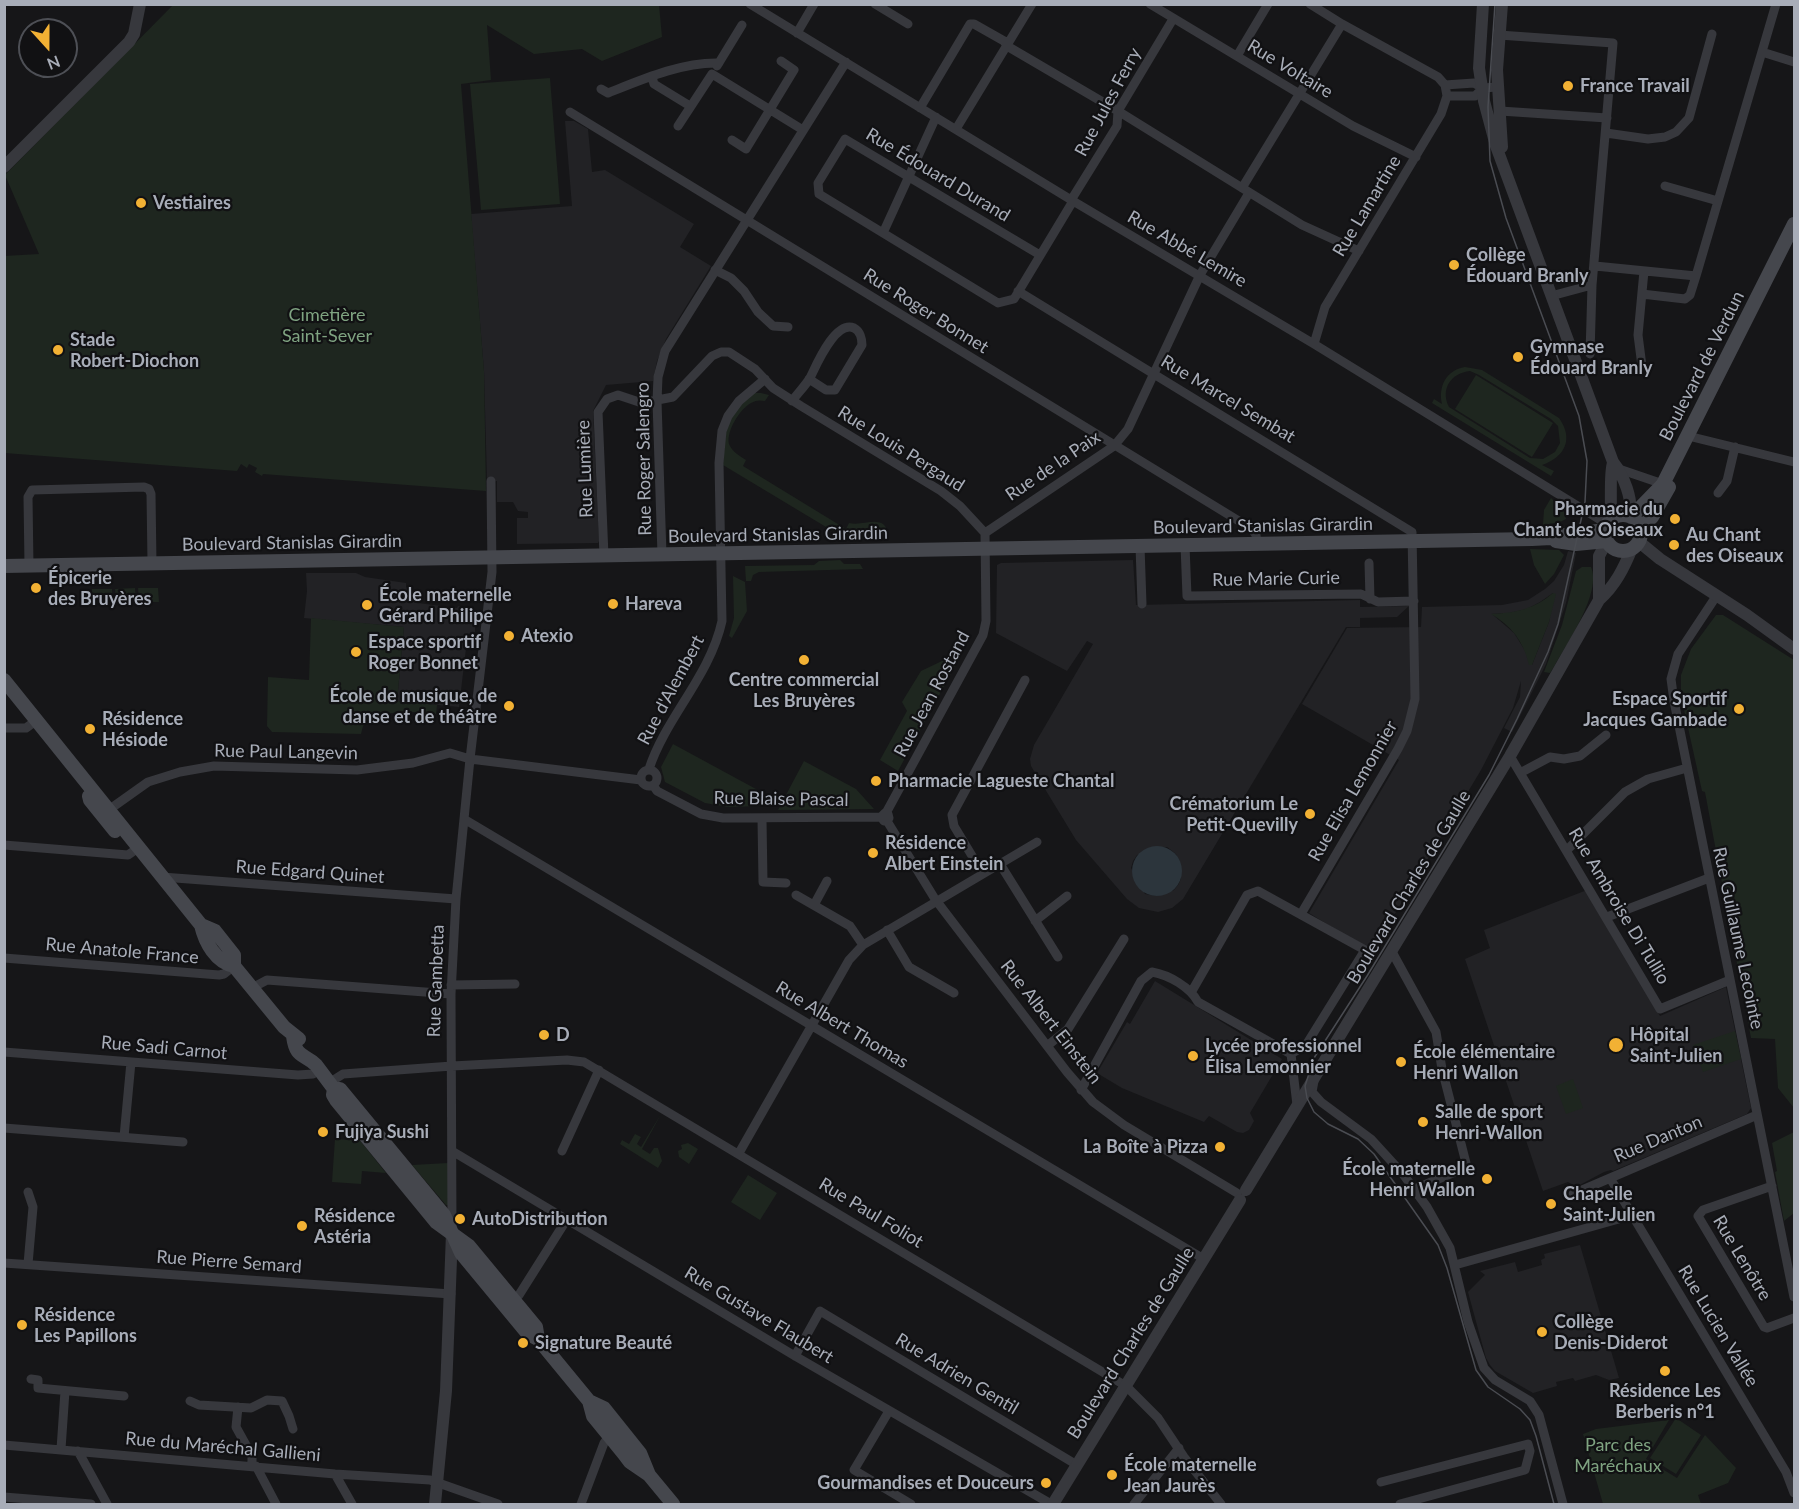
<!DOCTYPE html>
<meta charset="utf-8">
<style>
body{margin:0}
#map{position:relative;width:1799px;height:1509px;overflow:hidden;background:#161618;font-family:Lato,sans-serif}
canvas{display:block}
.frame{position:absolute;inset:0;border:6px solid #a8adb8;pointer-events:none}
.north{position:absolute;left:18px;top:18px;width:60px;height:60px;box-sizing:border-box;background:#111113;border:2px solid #4d4f55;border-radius:50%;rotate:159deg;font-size:16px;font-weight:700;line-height:24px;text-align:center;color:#a8adb8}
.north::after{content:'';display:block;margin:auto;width:21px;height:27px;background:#f2b134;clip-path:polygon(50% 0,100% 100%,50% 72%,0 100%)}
</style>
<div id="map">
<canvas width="1799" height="1509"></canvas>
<div class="frame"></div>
<div class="north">N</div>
</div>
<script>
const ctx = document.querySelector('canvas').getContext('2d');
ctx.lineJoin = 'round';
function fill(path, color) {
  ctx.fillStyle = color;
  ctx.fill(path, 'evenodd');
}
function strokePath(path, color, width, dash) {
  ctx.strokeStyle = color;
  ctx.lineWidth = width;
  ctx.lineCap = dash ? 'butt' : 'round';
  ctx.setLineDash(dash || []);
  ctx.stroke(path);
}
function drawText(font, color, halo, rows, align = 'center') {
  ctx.font = font + ' Lato,sans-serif';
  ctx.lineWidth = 4.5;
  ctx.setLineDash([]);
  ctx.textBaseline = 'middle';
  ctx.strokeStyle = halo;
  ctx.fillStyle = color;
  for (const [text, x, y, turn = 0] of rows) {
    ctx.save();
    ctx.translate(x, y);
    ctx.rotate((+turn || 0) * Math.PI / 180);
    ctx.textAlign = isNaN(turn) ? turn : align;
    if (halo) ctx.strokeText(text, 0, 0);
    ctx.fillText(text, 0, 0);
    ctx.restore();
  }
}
fill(new Path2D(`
 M565 121H574L588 129 592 172 605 170 694 224 680 247 711 266 666 339 657 361 653 381 606 385 593 411 599 541 598 543 517 544V518H528V512L518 511 513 502H497V481H487L484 371 471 214 572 206Z
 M1568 551 1576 553 1566 603 1546 664 1512 732 1504 728 1520 697 1521 681 1513 708 1481 770 1372 952 1309 913 1399 760 1302 704 1347 628 1421 627 1422 607 1502 605 1528 600 1545 589 1554 581 1564 565ZM1553 593 1549 622 1532 665H1530L1526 652 1514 633 1492 614 1510 613 1527 609 1540 602Z
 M1133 560 1136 605 1360 600V607L1409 606 1397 617 1360 618V627H1346L1183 899 1172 908 1158 912 1139 908 1127 899 1076 840 1031 766 1030 759 1034 745 1093 644 1087 641 1067 671 996 633 997 565 1001 563ZM1167 847 1176 854 1181 879 1178 885 1174 890 1156 896 1145 894 1131 868 1133 861 1137 855Z
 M306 573H356L365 577 406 583V587L417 593 418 603 457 608 458 606 472 607 471 616 475 617V640H467L459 707 397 701 404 627 304 618 307 591Z
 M1587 890 1660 1016 1726 987 1751 1108 1747 1114 1613 1171 1611 1170 1604 1172 1576 1187 1568 1182 1543 1191 1465 959 1490 948 1484 930Z
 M1155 981 1282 1059 1250 1113 1254 1121 1249 1130 1243 1133 1237 1132 1209 1116 1204 1122 1122 1088 1097 1073 1127 1022 1130 1024Z
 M1580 1245 1619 1378 1609 1380 1596 1375 1575 1381 1573 1378 1556 1382 1557 1386 1533 1393 1495 1371 1490 1365 1486 1358 1468 1292 1485 1275 1480 1271 1515 1262 1518 1272 1542 1265 1541 1260 1545 1258 1544 1254Z`), '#222225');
fill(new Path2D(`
 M173 5H659L662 37 602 61 582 49 534 54 487 25 491 80 461 84 484 371 486 491 263 474 262 476 255 472 257 468 249 464 247 468 241 464 237 471 5 453 4 256 39 254 5 175Z
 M550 78 560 204 481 210 470 84Z
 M1465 367 1482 370 1559 418C1574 439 1565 457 1542 465L1554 471 1551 476 1432 403 1434 399 1442 404C1438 387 1446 370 1465 367ZM1470 371 1479 375 1551 419 1558 426 1560 443 1555 452 1543 459 1530 458 1449 407C1440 389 1451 373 1470 371Z
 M1476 375 1553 423 1532 457 1455 409Z
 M754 393H761L769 395 765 401C760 400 756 400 751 403 740 409 726 431 729 444 732 452 740 456 746 460L743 466 846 529 849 523C865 527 886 511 889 538L846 539 723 465 726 426 743 400Z
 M1551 498 1564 511 1566 519 1560 522 1543 525 1544 510Z
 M1530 549 1559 550 1564 555 1554 574 1545 584 1534 565Z
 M840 560 844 564H860L863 569 759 572 753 575 751 581H746L745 566 814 565 819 561Z
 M1582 567H1591C1602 592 1568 642 1555 665L1550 673 1544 672 1562 625 1576 571Z
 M733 576 745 582 747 611 732 638 729 636 734 618Z
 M135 588 136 602 116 603 115 589Z
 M138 588H158L159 602H139Z
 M92 589H112L113 603H92Z
 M1553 593 1556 594 1549 622 1532 665H1529C1524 642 1511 625 1491 614 1514 613 1535 609 1553 593Z
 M1716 615H1723L1794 660V1108L1778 1088 1775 1039 1751 1038 1705 792 1702 791 1681 696V675L1691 649Z
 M311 618 404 627 397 701 437 705 436 714C404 711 391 708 363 726L361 734 272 732 267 726 268 677 309 680Z
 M963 651 898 771 880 760 907 711 902 702 921 671Z
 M673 744 767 795 761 806 728 807 705 803 665 782 661 767Z
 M804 761 856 789 874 809 778 810Z
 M1735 1031 1741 1059 1703 1072 1693 1045Z
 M1573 1079 1583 1108 1566 1114 1556 1086Z
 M661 1114 642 1149 650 1154 654 1148H658L662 1161 658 1168 620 1144 622 1140 629 1144 635 1134 641 1137 637 1144 641 1147Z
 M350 1128 386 1173 362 1171 361 1184 332 1182 335 1139 349 1140Z
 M1794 1132V1213L1784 1221 1775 1172 1777 1171 1772 1143Z
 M688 1143 698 1149 689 1164 679 1157 678 1151 682 1149 681 1145Z
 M448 1163 449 1205H446L412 1165Z
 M748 1175 777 1193 760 1220 731 1202Z
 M1676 1418 1701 1435 1676 1474 1650 1458Z
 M1669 1420 1646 1459 1677 1478 1705 1435 1736 1468 1728 1483 1698 1495 1701 1504H1603L1583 1434 1596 1429Z`), '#1e261f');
fill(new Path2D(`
 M1132 871a25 25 0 1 1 50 0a25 25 0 1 1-50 0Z`), '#2c353c');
strokePath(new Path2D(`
 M750 4 1073 201 1314 344 1607 524
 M875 4 908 24
 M1150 4 1353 126 1416 157
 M1310 4 1342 24 1438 77 1445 85 1447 96 1441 114 1325 307 1314 344
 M797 33 814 4
 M1499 35 1613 43 1592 285
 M1762 52 1794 62
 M1237 56 1268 4
 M717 66 742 25
 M652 77 654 84 690 106
 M1445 85 1474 83 1483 88 1497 87
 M601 89 608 93C643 79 682 62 719 63
 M1447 96H1475L1483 88
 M920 108 970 24H974L1004 41 1007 46 1118 111 1302 225 1359 251
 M1500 111 1607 118
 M570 112 1252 529 1256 535 1257 544
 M678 126 712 74 803 130
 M956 129 1032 4
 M1606 133 1648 139 1665 137 1676 132 1689 118 1712 34
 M732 140 746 149 794 70 781 61
 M1665 186 1718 201
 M1242 188 1342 24
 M883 233 936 117
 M1040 255 845 139 818 183 819 194 998 303 1014 299 1073 201V197L1117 126 1118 111 1173 19
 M1595 266 1696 276 1776 4
 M715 270 731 278 744 291 758 312 773 326 788 327
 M1018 291 1412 532 1415 699 1407 731 1398 749 1301 914
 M1642 294 1685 299 1690 295 1696 276
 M1551 296 1592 285 1590 354
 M1642 366 1638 335 1644 271
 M792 401C798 393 805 386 810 378 816 366 835 320 854 328 860 331 862 339 862 345L835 390H826L809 379
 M1688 436 1794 462
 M1619 469 1663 484
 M1718 493 1727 481 1735 447
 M985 533 1114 446 1128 429 1200 275 1249 193
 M1185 545 1187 596 1361 594 1378 602 1414 601
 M1140 546 1142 604
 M662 555 657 401 658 377 665 351 846 62
 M604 556 598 412 607 399 618 395 642 403 673 397 712 356 721 352H729L755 369 773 388 801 406 941 491 960 506 985 533
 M1369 563 1370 599
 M29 566 28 497 32 490 144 487 149 489 151 494 152 563
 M1717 595 1678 654 1671 679 1674 701 1794 1297
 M4 728H26L37 720
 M1510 756 1660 1009 1730 980
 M649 769C666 717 710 676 722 621L719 463 722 431 728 416 739 401 765 379
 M641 778a8 8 0 1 1 16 0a8 8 0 1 1-16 0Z
 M1520 773 1550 757 1564 759 1580 756 1606 735
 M653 785 657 791 701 814 723 818 881 817 885 813 888 814 889 818 887 821H884L881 817
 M110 809 148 782 180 772 214 766 357 770 413 763 450 753 470 759 641 780
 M886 813 983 635 986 621 985 533
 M464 819 1204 1259
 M762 819 763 882 786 883
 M887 821 935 899 1067 1072 1093 1102 1124 1125 1237 1193
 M4 845 128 855 138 848
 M1567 850 1625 792 1648 779 1687 768
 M1000 864 1058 957
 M983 874 954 826 952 815 1025 680
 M162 877 456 899
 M796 895 850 926 863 945
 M814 905 827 881
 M1607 917 1709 878
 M1035 921 1067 896
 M887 930 909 967 954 993
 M1391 950 1436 1032 1442 1069 1466 1163 1457 1171 1415 1189
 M4 958 219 975 224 974 234 966
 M451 985 515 984
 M252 988 267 980 451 994
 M1192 991 1247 895 1258 891 1365 950 1306 1045 1291 1054
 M1047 1046 1068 1029 1124 939
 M4 1052 298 1075 313 1074 319 1070
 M1291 1054 1297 1105
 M1314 1081 1312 1092 1321 1102 1371 1139 1403 1174 1427 1207 1450 1248 1468 1322 1484 1368 1495 1380 1530 1401 1539 1415 1563 1504
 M329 1083 343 1074 452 1066 567 1060 584 1062 1126 1386 1158 1418 1184 1457 1221 1504
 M1081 1090 1141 981 1152 972C1169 975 1190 987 1198 1002L1291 1054
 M4 1128 183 1142
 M124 1137 131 1062
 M452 1151 795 1356 1051 1504
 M562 1151 599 1070
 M739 1153 849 960 863 945 1037 842
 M1610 1178 1786 1472 1794 1493
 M1772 1186 1703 1210 1698 1216 1764 1327 1767 1328 1794 1318
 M28 1192 33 1207 28 1264
 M1573 1194 1757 1115
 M452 1226 451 994 456 899 470 759 492 572 491 481
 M4 1263 451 1294
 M1455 1265 1633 1215
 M513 1299 519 1295 567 1219
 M795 1356 820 1311 1077 1465
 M31 1379 38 1380V1388L124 1396
 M190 1401 199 1405 251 1408 267 1400 282 1401 289 1416 293 1429
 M238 1407 236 1427 252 1456V1466
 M889 1411 854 1470 911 1504
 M4 1445 335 1474 430 1480 498 1504
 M61 1449 65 1391
 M78 1451 107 1504
 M256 1466 276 1504
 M335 1474 352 1504
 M1381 1482 1528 1444 1530 1451 1525 1470 1400 1504
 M4 1497 91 1504
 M581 1504 604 1443 609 1436
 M1134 1504 1179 1448`), '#37383d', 9);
strokePath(new Path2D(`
 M1483 4 1479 68 1484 101 1496 146 1613 462C1624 476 1633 499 1630 517
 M1502 4 1497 70 1502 147
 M4 167 129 42 134 34 140 4
 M1611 520C1611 510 1610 467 1613 463
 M1638 541 1660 559 1747 615 1794 649
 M1599 600V556L1607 541
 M1246 1190 1510 756 1599 600C1615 586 1624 568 1632 548
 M435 1504 446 1391 452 1233
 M1053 1504 1240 1200`), '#37383d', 12);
strokePath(new Path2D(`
 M1605 533a18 18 0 1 1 36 0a18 18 0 1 1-36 0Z
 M1631 517 1663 484 1794 224
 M1640 529 1652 517 1669 487
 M1556 541 1576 544 1607 541
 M4 566 1532 539 1551 538 1557 536 1605 530
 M4 680 201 925C205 943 216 962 234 966L284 1027 299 1039
 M89 796 90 800 115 831
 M201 925 215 931 234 955V966
 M293 1036C296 1059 304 1053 316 1065 322 1073 328 1081 334 1089H340L444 1215 461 1253 528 1334 538 1339 589 1401 593 1416 624 1454 630 1462 649 1475
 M334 1089 333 1095 336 1100 436 1222 469 1246 536 1327 538 1339
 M589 1401 604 1408 640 1453 649 1475 673 1504`), '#45474d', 14);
strokePath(new Path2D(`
 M1495 4 1488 107 1490 161 1506 218 1579 416 1587 461 1585 502 1558 624 1548 652 1517 719 1489 775 1367 976 1314 1058 1305 1086 1307 1098 1314 1112 1328 1124 1358 1139 1374 1154 1438 1245 1447 1268 1476 1370 1488 1387 1520 1409 1530 1420 1536 1436 1554 1504`), '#4a4c52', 1.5);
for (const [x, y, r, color] of [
 [1568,86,6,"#f2b134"],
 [141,203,6,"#f2b134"],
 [1454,265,6,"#f2b134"],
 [58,350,6,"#f2b134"],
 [1518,357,6,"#f2b134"],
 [1675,519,6,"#f2b134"],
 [1674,545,6,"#f2b134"],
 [36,588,6,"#f2b134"],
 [613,604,6,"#f2b134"],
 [367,605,6,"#f2b134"],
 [509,636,6,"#f2b134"],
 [356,652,6,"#f2b134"],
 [804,660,6,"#f2b134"],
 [509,706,6,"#f2b134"],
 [1739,709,6,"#f2b134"],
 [90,729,6,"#f2b134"],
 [876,781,6,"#f2b134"],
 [1310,814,6,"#f2b134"],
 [873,853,6,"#f2b134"],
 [544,1035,6,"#f2b134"],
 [1616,1045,8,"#f2b134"],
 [1193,1056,6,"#f2b134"],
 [1401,1062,6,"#f2b134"],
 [1423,1122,6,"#f2b134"],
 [323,1132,6,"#f2b134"],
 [1220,1147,6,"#f2b134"],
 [1487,1179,6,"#f2b134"],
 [1551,1204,6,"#f2b134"],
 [460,1219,6,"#f2b134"],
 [302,1226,6,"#f2b134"],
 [22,1325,6,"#f2b134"],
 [1542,1332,6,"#f2b134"],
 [523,1343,6,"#f2b134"],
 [1665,1371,6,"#f2b134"],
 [1112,1475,6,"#f2b134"],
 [1046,1483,6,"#f2b134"]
]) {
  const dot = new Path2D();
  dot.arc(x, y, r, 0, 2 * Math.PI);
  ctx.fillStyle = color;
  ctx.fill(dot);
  strokePath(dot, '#111113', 2);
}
drawText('18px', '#a8adb8', '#111113', [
 ["Rue Voltaire",1290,69,31],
 ["Rue Jules Ferry",1108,102,-62],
 ["Rue Édouard Durand",938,175,31],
 ["Rue Lamartine",1367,206,-59],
 ["Rue Abbé Lemire",1187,249,30],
 ["Rue Roger Bonnet",926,311,32],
 ["Boulevard de Verdun",1702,366,-63],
 ["Rue Marcel Sembat",1228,399,31],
 ["Rue Louis Pergaud",901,449,32],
 ["Rue Roger Salengro",644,459,-91],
 ["Rue de la Paix",1053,466,-34],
 ["Rue Lumière",585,469,-92],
 ["Boulevard Stanislas Girardin",1263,526,-1],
 ["Boulevard Stanislas Girardin",778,535,-1],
 ["Boulevard Stanislas Girardin",292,543,-1],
 ["Rue Marie Curie",1276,579,-1],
 ["Rue d'Alembert",671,690,-62],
 ["Rue Jean Rostand",932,694,-62],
 ["Rue Paul Langevin",286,752,1],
 ["Rue Elisa Lemonnier",1353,791,-60],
 ["Rue Blaise Pascal",781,799,1],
 ["Rue Edgard Quinet",310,872,4],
 ["Boulevard Charles de Gaulle",1409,887,-59],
 ["Rue Ambroise Di Tullio",1619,906,59],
 ["Rue Guillaume Lecointe",1738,938,78],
 ["Rue Anatole France",122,951,5],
 ["Rue Gambetta",436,981,-88],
 ["Rue Albert Einstein",1051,1022,52],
 ["Rue Albert Thomas",842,1025,31],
 ["Rue Sadi Carnot",164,1048,5],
 ["Rue Danton",1658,1139,-23],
 ["Rue Paul Foliot",871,1213,31],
 ["Rue Lenôtre",1742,1258,59],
 ["Rue Pierre Semard",229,1262,4],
 ["Rue Gustave Flaubert",759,1315,31],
 ["Rue Lucien Vallée",1718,1326,59],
 ["Boulevard Charles de Gaulle",1131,1343,-58],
 ["Rue Adrien Gentil",957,1374,31],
 ["Rue du Maréchal Gallieni",223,1447,5]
]);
drawText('bold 18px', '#a8adb8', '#111113', [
 ["France Travail",1580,86],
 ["Vestiaires",153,203],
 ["Collège",1466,255],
 ["Édouard Branly",1466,276],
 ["Stade",70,340],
 ["Robert-Diochon",70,361],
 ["Gymnase",1530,347],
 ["Édouard Branly",1530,368],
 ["Pharmacie du",1663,509,"right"],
 ["Chant des Oiseaux",1663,530,"right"],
 ["Au Chant",1686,535],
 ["des Oiseaux",1686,556],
 ["Épicerie",48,578],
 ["des Bruyères",48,599],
 ["École maternelle",379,595],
 ["Gérard Philipe",379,616],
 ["Hareva",625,604],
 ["Atexio",521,636],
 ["Espace sportif",368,642],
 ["Roger Bonnet",368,663],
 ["Centre commercial",804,680,"center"],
 ["Les Bruyères",804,701,"center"],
 ["École de musique, de",497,696,"right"],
 ["danse et de théâtre",497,717,"right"],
 ["Espace Sportif",1727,699,"right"],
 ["Jacques Gambade",1727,720,"right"],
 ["Résidence",102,719],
 ["Hésiode",102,740],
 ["Pharmacie Lagueste Chantal",888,781],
 ["Crématorium Le",1298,804,"right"],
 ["Petit-Quevilly",1298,825,"right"],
 ["Résidence",885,843],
 ["Albert Einstein",885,864],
 ["D",556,1035],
 ["Hôpital",1630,1035],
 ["Saint-Julien",1630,1056],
 ["Lycée professionnel",1205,1046],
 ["Élisa Lemonnier",1205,1067],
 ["École élémentaire",1413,1052],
 ["Henri Wallon",1413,1073],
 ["Salle de sport",1435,1112],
 ["Henri-Wallon",1435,1133],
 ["Fujiya Sushi",335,1132],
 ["La Boîte à Pizza",1208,1147,"right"],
 ["École maternelle",1475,1169,"right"],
 ["Henri Wallon",1475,1190,"right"],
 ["Chapelle",1563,1194],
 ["Saint-Julien",1563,1215],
 ["Résidence",314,1216],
 ["Astéria",314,1237],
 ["AutoDistribution",472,1219],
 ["Résidence",34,1315],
 ["Les Papillons",34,1336],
 ["Collège",1554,1322],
 ["Denis-Diderot",1554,1343],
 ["Signature Beauté",535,1343],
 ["Résidence Les",1665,1391,"center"],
 ["Berberis n°1",1665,1412,"center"],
 ["École maternelle",1124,1465],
 ["Jean Jaurès",1124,1486],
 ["Gourmandises et Douceurs",1034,1483,"right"]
], 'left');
drawText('18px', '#7fa381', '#111113', [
 ["Cimetière",327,315],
 ["Saint-Sever",327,336],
 ["Parc des",1618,1445],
 ["Maréchaux",1618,1466]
]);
</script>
